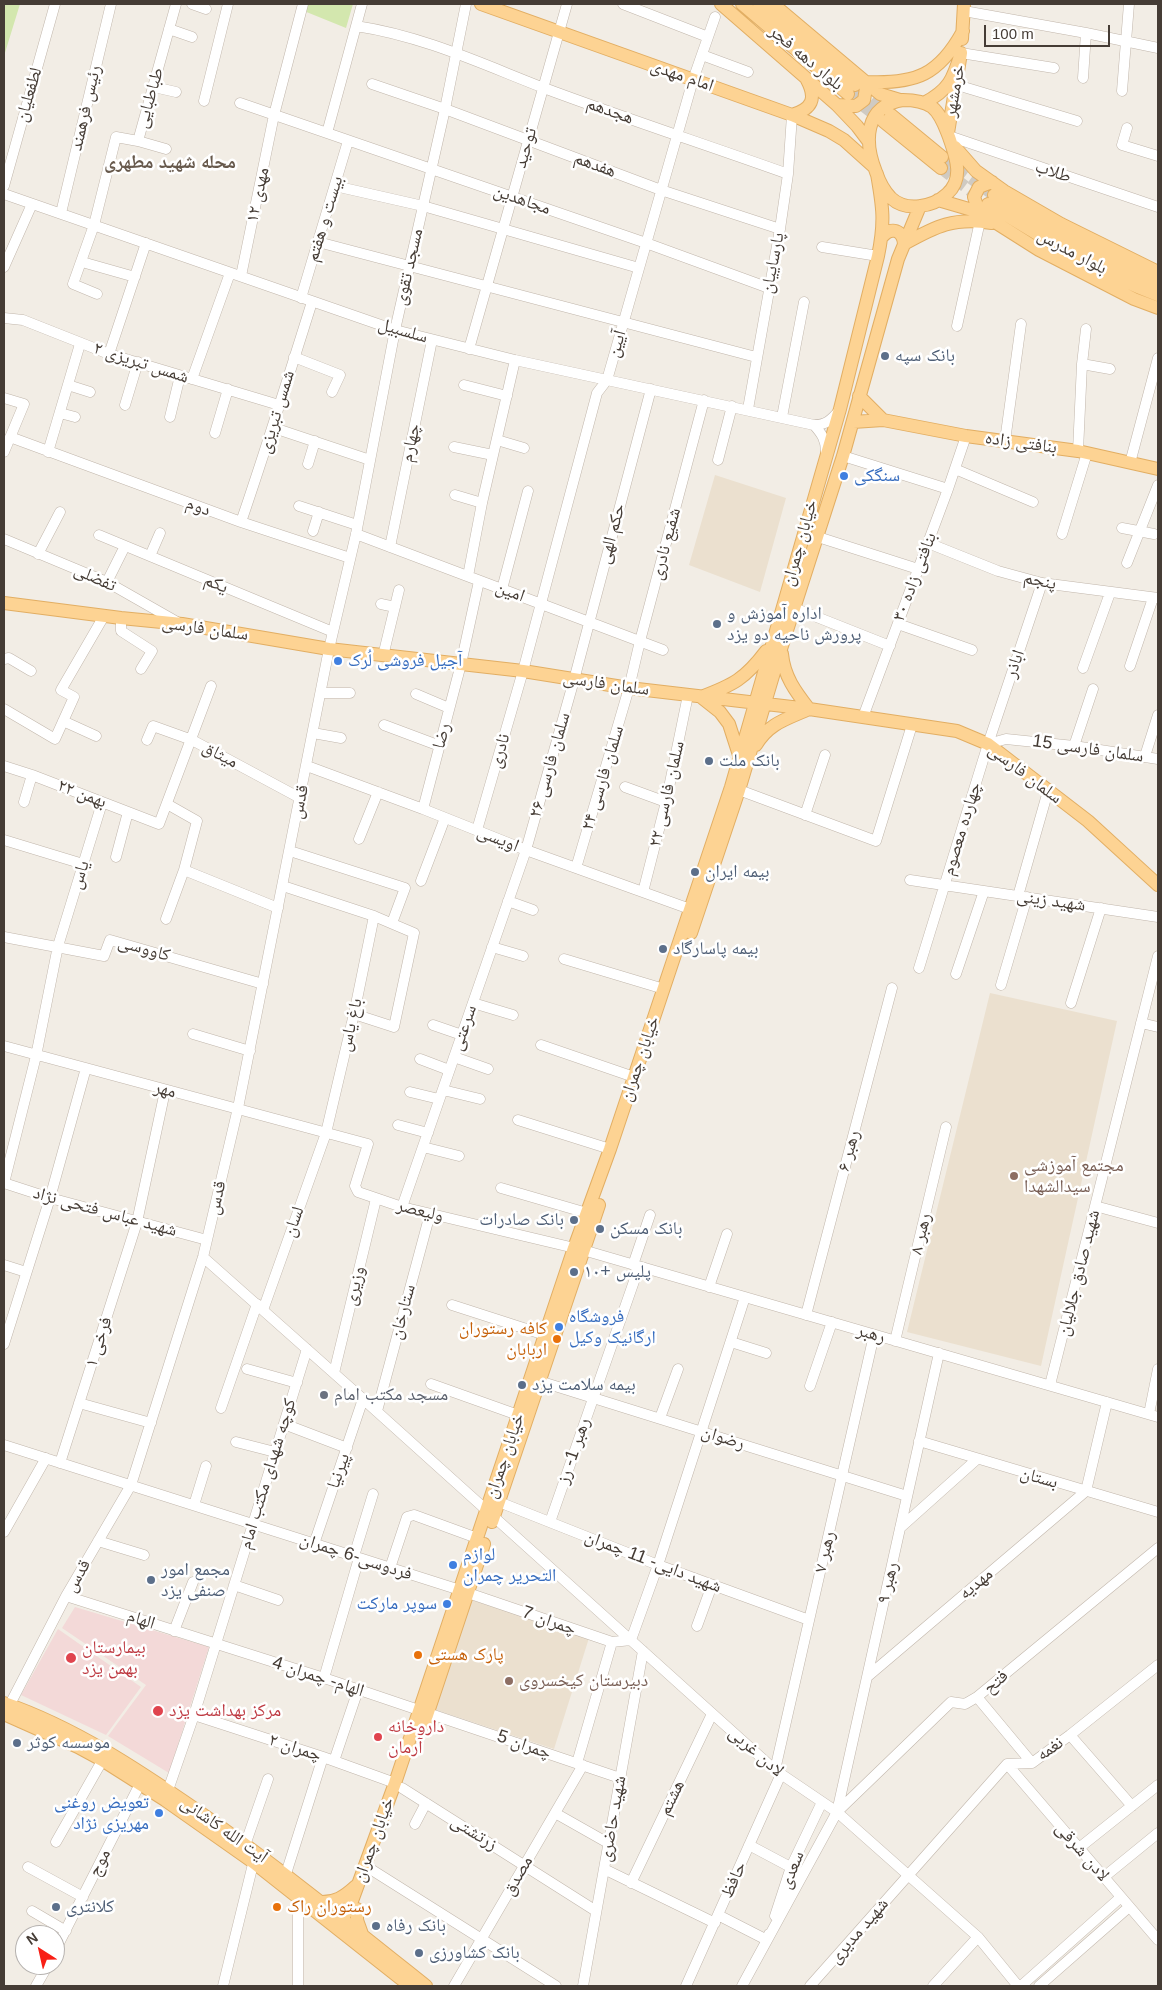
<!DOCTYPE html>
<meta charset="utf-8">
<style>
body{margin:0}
#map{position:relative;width:1162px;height:1990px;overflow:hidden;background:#f2ede5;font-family:Arial,sans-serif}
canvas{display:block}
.frame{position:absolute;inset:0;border:5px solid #453c35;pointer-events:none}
.north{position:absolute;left:15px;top:1925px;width:50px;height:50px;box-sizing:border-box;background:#fff;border:1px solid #b5b1ae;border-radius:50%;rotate:325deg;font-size:14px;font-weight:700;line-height:20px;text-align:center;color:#453c35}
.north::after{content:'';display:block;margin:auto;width:18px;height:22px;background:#f81f16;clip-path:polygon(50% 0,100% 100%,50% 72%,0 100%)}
.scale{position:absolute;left:984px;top:25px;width:126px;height:22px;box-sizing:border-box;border:2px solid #453c35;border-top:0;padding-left:6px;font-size:15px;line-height:18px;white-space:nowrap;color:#453c35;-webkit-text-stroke:4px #fff;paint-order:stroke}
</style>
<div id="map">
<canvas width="1162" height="1990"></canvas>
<div class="frame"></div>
<div class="north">N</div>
<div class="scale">100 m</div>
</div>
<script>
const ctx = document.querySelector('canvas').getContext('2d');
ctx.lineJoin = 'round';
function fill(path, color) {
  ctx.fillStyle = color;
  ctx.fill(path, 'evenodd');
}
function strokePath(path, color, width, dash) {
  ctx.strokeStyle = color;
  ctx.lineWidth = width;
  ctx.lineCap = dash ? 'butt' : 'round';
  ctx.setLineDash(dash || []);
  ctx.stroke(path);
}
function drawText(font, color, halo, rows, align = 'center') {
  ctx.font = font + ' Arial,"Noto Naskh Arabic",sans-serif';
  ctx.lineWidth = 5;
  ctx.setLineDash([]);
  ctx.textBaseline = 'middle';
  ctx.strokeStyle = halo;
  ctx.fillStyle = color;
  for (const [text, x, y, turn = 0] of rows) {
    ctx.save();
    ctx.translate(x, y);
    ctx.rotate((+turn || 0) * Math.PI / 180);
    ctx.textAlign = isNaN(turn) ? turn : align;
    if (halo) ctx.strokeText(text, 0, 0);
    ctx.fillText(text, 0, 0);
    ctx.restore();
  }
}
fill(new Path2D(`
 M715 475 786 498 760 592 689 565Z
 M990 993 1117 1021 1041 1366 907 1332Z
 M469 1599 589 1638 554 1749 433 1709Z`), '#ebe0cf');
fill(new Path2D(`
 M75 1607 209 1647 169 1773 108 1736 146 1685 62 1628Z
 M58 1629 141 1687 106 1735 21 1695Z`), '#f3d9d8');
fill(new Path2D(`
 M4 4H20L4 56Z
 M305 4H353L346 28 304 11Z`), '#d3e7ae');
strokePath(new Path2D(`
 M858 88 891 115
 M848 94 883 121
 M942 157 994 195
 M941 168 988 204`), '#cfcac2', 12, [12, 6]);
const minor = new Path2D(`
 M192 4 206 9
 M623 4 708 37
 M964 11 1086 33 1158 48
 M356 26C423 36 482 64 544 88 624 118 707 145 788 174
 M169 29 192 37
 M961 53 1054 68
 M702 55 748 72
 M1083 78 1086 33
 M372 84 445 109 661 190 780 229
 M957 85 1077 121
 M154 87 176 92
 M1122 91 1129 4
 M204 101 228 4
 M240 103 646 243 769 288
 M1127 128 1122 145 1158 156
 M327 133 362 4
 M949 136 1158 207
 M138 141 166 149
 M4 186 55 4
 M335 186 423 206 639 268
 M4 194 395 330 515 360 814 425C826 425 831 420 839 411
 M61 213 111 4
 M318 242 756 357
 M822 247 878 256
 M82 262 135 277
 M4 267 32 204
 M241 276 274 115 303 4
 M97 294 73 284 94 225 116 137 138 141 176 4
 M301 298 348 141
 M4 318 23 320 109 354 279 405
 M957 326 980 221
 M469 349 567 4
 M109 354 146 243
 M294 357 340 375 332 392
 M1082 364 1110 369
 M192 379 230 273
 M68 385 90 392
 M464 385 507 396
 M4 398 24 404 4 452
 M125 405 138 362
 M748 409 780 229 788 174 792 115
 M60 413 75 417
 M170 417 180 376
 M782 417 804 302
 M814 425C822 434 826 440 826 452
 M274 428 370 460
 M215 433 228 389
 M10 437 241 522 350 558
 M497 440 524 448
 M1005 441 1021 324
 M454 447 493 455
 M1078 451 1082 364 1086 329
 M48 452 80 344
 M843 456 948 489
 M718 460 732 406
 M1130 463 1158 358
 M308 464 315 441
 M955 469 1033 502
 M455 495 482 503
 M299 506 357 525
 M241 522C266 449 289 375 312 302
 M1122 528 1154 534
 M313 531 319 512
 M356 534 663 650
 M1062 534 1087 453
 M99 535 333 632
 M818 537 918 569
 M4 539 107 582 179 623
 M928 543 998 571 1042 583 1158 598
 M390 547 432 340
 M38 554 60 512
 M150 556 160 533
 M1127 563 1158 485
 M468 576 482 503 515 360
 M107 582 125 546
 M502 589 528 491
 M381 604 395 607
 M794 608 890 646
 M121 618V631L152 651 141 669
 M898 624 972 650
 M383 656 399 590
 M4 659 9 658 31 671
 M1130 666 1153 598
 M1083 668 1110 593
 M321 693H350
 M416 694 449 708
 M4 709 55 739 74 697 61 690 104 616
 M863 717 948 489 966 436
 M63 721 96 736
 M384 725 440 746
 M313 733 341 738
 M147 740 153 726 192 740 300 798
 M988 744 1006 739 1074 746 1158 759
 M1074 746 1093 689
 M1145 756 1158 715
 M4 766 32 775 159 824 211 686
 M307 766 423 809 526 850 690 909
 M625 787 666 802
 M739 790 876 841 912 725
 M24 802 32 775
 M102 803 58 946 36 1056 4 1183 50 1198 207 1240
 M423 809 461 664 479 581
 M805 815 825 755
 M477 830 523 671 597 393 607 380 693 80 715 17
 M359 839 378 792
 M4 840 83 864
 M290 851 405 888 392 923
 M116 857 128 812
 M576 868 629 688 640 641 704 400
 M184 870 278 908
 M910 880 1158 917
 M421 881 445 818
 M283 886 374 916 414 933 394 1027 354 1014
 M643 892 666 802 688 695
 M1018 896 1048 791
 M508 901 533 910
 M166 919 184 870 197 821 167 804
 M4 937 104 956 110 940 263 984
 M492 947 523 956
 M564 959 664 989
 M919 968 988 744 1042 583
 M956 974 984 891
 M1001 985 1027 897
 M473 1003 513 1015
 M1071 1003 1101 908
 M1141 1023 1158 1027
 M433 1025 462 1035
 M193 1034 250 1051
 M541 1045 634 1077
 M4 1046 368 1144 355 1186 358 1192 402 1207 583 1250 1158 1417
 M454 1057 488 1069
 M420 1059 449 1070
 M443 1090 480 1099
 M410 1092 439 1099
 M518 1120 610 1149
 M398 1125 428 1133
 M423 1147 459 1156
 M501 1188 587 1213
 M1095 1206 1158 1223
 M402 1207 526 850 574 680 651 389
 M203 1257 363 1399 775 1770 837 1812 908 1875 978 1937 1018 1986
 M4 1265 26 1272
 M633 1265 650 1215
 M709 1287 727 1234
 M452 1305 545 1335
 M263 1310 326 1133 354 1014 374 916
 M806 1315 892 988
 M895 1341 946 1127
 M731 1342 766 1353
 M4 1344 50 1198 86 1068
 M247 1369 297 1383
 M334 1373 376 1199
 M539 1381 907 1496
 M431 1384 518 1415
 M1050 1385 1158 956
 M810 1386 832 1322
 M79 1403 151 1423
 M221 1408 257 1304
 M377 1411 430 1214
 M1149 1414 1158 1369
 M660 1418 678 1369
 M284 1424 347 1448
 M919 1441 1158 1512
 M236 1442 275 1452
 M4 1445 460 1590
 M60 1463 137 1222 165 1091
 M499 1502 658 1565 809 1620
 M194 1505 206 1466
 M550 1522 639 1267
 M900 1528 976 1460
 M4 1532 46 1458
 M98 1541 144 1555
 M314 1544 363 1399
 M354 1556 373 1494
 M390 1568 407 1517 414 1515 477 1538
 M234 1585 278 1600
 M468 1593 612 1642 631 1640 658 1565 745 1297
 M66 1596 324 1678 620 1778
 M697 1626 712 1585
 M174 1631 193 1582
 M867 1677 1086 1491 1107 1402
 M324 1678 359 1558
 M977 1697 1032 1763
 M6 1712 66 1596 131 1485 203 1257 238 1108 329 649 356 534 395 330 445 109 466 4
 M194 1715 323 1757 395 1783
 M1070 1735 1132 1806
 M334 1761 358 1690
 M577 1763 612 1642
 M1007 1764 1158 1940
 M775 1770 874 1335
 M402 1788 596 1911
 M166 1796 194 1715 307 1349
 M837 1812 951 1702 965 1704 977 1697 1158 1548
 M555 1813 608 1843
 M415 1824 426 1803
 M56 1842 106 1754
 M749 1845 796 1870
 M1079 1848 1158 1785
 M243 1851 268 1779
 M28 1867 83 1897
 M604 1869 715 1923
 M372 1870 556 1986
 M1104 1877 1158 1833
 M284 1880 323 1757
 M631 1883 712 1714
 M32 1911 66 1931
 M718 1915 767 1940 769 1934
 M775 1916 791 1867 822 1802
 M55 1951 143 1778
 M36 1986 48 1965
 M223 1986 255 1856
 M298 1986V1892
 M454 1986 583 1765
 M583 1986 643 1651
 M686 1986 781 1774
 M742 1986 837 1812 939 1353
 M810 1986 1007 1764 1032 1763 1070 1735 1158 1665
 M933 1986 978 1937
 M1021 1986 1121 1897
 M1039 1986 1129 1907`);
const major = new Path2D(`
 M481 4 792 115 829 131 844 140 873 166
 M721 4 837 105 857 126 869 142
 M742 4 848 94
 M759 4 855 85
 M773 4 880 94 900 100
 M962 39 964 4
 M903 100C913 100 923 101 932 107 941 114 945 127 949 137 955 155 965 178 947 194 933 207 906 212 891 198 884 191 879 181 876 172 864 142 864 106 903 100Z
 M924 103C949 90 953 79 961 53L948 133
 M837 105 856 106 864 100 867 82C916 84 939 75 963 31
 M792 115C812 109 817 99 807 80
 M891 115 942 157
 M883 121 941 168
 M955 147 976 171 1004 191 1061 224 1158 272
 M994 195 1058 236 1158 284
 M938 200 979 212 1039 250 1134 299 1158 308
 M988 204C1042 237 1098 273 1158 295
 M979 212 974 197 979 187 992 182
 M882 237C891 226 903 230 904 244 936 226 954 217 992 223
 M859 396 883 420
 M853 422 883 420 966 436 1078 451 1158 469
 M4 603 121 618 182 624 329 649 523 671 629 688 809 709 957 731 988 744 1088 821 1158 885
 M756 745C769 723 787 719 809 709 795 691 784 676 782 654
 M739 755 729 724 720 712 701 697C733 685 745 679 766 651
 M691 933 739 790 781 649 843 456 898 259 920 206
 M492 1522 599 1205
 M4 1703C74 1727 137 1769 198 1811 277 1866 351 1926 426 1986
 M4 1714 78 1747 102 1760 165 1800 253 1862 410 1986
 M424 1724 484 1544
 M319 1902C335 1903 344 1897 356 1886
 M357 1909V1920L362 1934
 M338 1928 352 1901 395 1783 574 1248 610 1149 731 787 840 409 878 256C885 222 883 208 877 174`);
strokePath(minor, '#c1b6ab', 11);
strokePath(major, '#e2ae63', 14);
strokePath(minor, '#fff', 10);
strokePath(major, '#fdd393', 12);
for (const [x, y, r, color] of [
 [885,356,5,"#5c6f8a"],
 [844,476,5,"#3f7fe0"],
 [717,624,5,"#5c6f8a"],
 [338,661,5,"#3f7fe0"],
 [709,761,5,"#5c6f8a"],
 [695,872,5,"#5c6f8a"],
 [663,949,5,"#5c6f8a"],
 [1014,1176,5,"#8d6e63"],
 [574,1220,5,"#5c6f8a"],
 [600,1229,5,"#5c6f8a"],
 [574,1272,5,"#5c6f8a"],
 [559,1327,5,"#3f7fe0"],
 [557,1339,5,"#e8710a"],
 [522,1385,5,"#5c6f8a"],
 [324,1395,5,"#6b7280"],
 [453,1565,5,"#3f7fe0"],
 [151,1580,5,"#5c6f8a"],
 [447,1604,5,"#3f7fe0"],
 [418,1655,5,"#e8710a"],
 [71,1658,6,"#e0444e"],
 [509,1681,5,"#8d6e63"],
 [158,1711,6,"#e0444e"],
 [378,1737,5,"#e0444e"],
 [17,1743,5,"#5c6f8a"],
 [159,1813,5,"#3f7fe0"],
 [56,1907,5,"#5c6f8a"],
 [277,1907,5,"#e8710a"],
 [376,1926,5,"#5c6f8a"],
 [419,1953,5,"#5c6f8a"]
]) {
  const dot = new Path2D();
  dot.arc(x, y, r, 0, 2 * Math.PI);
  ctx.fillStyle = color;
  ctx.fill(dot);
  strokePath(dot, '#fff', 2);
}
drawText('18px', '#453c35', '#fff', [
 ["بلوار دهه فجر",806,58,40],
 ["امام مهدی",682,76,19],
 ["خرمشهر",955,91,-80],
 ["لطفعلیان",29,95,-74],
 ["طباطبایی",150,98,-74],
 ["رئیس فرهمند",86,108,-77],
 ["هجدهم",610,111,20],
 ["توحید",526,148,-74],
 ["هفدهم",595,165,20],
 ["طلاب",1053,172,18],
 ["مهدی ۱۲",258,195,-78],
 ["مجاهدین",522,200,19],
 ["بیست و هفتم",325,219,-73],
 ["بلوار مدرس",1072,252,28],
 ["پارساییان",773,263,-79],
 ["مسجد تقوی",409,267,-77],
 ["سلسبیل",403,331,16],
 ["آیین",617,344,-74],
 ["شمس تبریزی ۲",141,363,18],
 ["شمس تبریزی",277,412,-73],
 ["چهارم",411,443,-78],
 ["بنافتی زاده",1021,443,8],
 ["دوم",198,507,20],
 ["حکم الهی",612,534,-75],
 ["خیابان چمران",800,543,-74],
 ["شفیع نادری",666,544,-75],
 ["بنافتی زاده ۳۰",915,577,-69],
 ["تفضلی",95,578,24],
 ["پنجم",1040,581,12],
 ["یکم",216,584,23],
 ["امین",510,592,20],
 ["سلمان فارسی",205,629,8],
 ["اباذر",1015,664,-71],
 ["سلمان فارسی",606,684,8],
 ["رضا",442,736,-75],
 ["سلمان فارسی 15",1088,749,8],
 ["نادری",500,751,-74],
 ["میثاق",220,755,28],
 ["سلمان فارسی ۲۶",550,765,-74],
 ["سلمان فارسی",1025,774,37],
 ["سلمان فارسی ۲۴",603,778,-73],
 ["۲۲ بهمن",82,794,21],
 ["سلمان فارسی ۲۲",667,794,-77],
 ["قدس",300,802,-79],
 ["چهارده معصوم",962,829,-73],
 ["اویسی",498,839,22],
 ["یاس",80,875,-73],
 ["شهید زینی",1051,901,8],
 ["کاووسی",144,949,16],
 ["باغ یاس",351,1025,-77],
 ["سرعتی",464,1028,-71],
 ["خیابان چمران",640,1059,-71],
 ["مهر",165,1090,15],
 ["رهبر ۶",849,1151,-75],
 ["قدس",217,1198,-77],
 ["ولیعصر",420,1211,14],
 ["شهید عباس فتحی نژاد",105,1212,15],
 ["لسان",294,1222,-71],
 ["رهبر ۸",921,1234,-77],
 ["شهید صادق جلالیان",1079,1273,-76],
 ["وزیری",355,1286,-76],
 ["ستارخان",403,1312,-75],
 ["رهبر",871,1334,16],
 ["فرخی ۱",99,1342,-72],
 ["رضوان",723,1438,17],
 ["رهبر 1- رز",574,1451,-71],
 ["خیابان چمران",505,1456,-71],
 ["پیرنیا",339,1471,-71],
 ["کوچه شهدای مکتب امام",268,1474,-73],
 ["بستان",1039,1478,16],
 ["رهبر ۷",825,1552,-77],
 ["فردوسی-6 چمران",356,1557,18],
 ["شهید دایی- 11 چمران",653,1562,21],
 ["قدس",78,1576,-60],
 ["رهبر ۹",888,1583,-77],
 ["مهدیه",976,1584,-40],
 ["الهام",141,1620,18],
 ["چمران 7",549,1621,19],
 ["الهام- چمران 4",318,1677,18],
 ["فتح",996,1682,-40],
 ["چمران 5",524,1745,19],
 ["چمران ۲",295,1748,18],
 ["نغمه",1050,1749,-35],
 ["لادن غربی",756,1752,41],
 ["هشتم",672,1798,-64],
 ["شهید حاضری",613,1819,-80],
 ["آیت الله کاشانی",224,1830,35],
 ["زرتشتی",474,1833,32],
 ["خیابان چمران",374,1840,-70],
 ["لادن شرقی",1082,1852,49],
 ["موج",100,1863,-64],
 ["سعدی",792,1870,-68],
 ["مصدق",518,1876,-60],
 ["حافظ",734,1880,-66],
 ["شهید مدیری",859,1931,-49]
]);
drawText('18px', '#4e5e75', '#fff', [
 ["بانک سپه",895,356],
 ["اداره آموزش و",727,614],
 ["پرورش ناحیه دو یزد",727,635],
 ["بانک ملت",719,761],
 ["بیمه ایران",705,872],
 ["بیمه پاسارگاد",673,949],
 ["بانک صادرات",564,1220,"right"],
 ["بانک مسکن",610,1229],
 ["پلیس +۱۰",584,1272],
 ["بيمه سلامت يزد",532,1385],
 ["مجمع امور",161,1570],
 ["صنفی یزد",161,1591],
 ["موسسه کوثر",27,1743],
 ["کلانتری",66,1907],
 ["بانک رفاه",386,1926],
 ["بانک کشاورزی",429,1953]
], 'left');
drawText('18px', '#366cbe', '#fff', [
 ["سنگکی",854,476],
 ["آجیل فروشی لُرک",348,661],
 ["فروشگاه",569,1317],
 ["ارگانیک وکیل",569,1338],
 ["لوازم",463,1555],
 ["التحریر چمران",463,1576],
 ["سوپر مارکت",437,1604,"right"],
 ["تعویض روغنی",149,1803,"right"],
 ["مهریزی نژاد",149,1824,"right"]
], 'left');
drawText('18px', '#785e54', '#fff', [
 ["مجتمع آموزشی",1024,1166],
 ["سیدالشهدا",1024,1187],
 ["دبیرستان کیخسروی",519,1681]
], 'left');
drawText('18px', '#c56008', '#fff', [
 ["کافه رستوران",547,1329,"right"],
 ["اربابان",547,1350,"right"],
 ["پارک هستی",428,1655],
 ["رستوران راک",287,1907]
], 'left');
drawText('18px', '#5b616d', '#fff', [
 ["مسجد مکتب امام",334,1395]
], 'left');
drawText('18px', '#be3a42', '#fff', [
 ["بیمارستان",82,1648],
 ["بهمن یزد",82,1669],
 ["مرکز بهداشت یزد",169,1711],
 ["داروخانه",388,1727],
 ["آرمان",388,1748]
], 'left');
drawText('bold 19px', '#67594c', '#fff', [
 ["محله شهید مطهری",170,163]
]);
</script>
